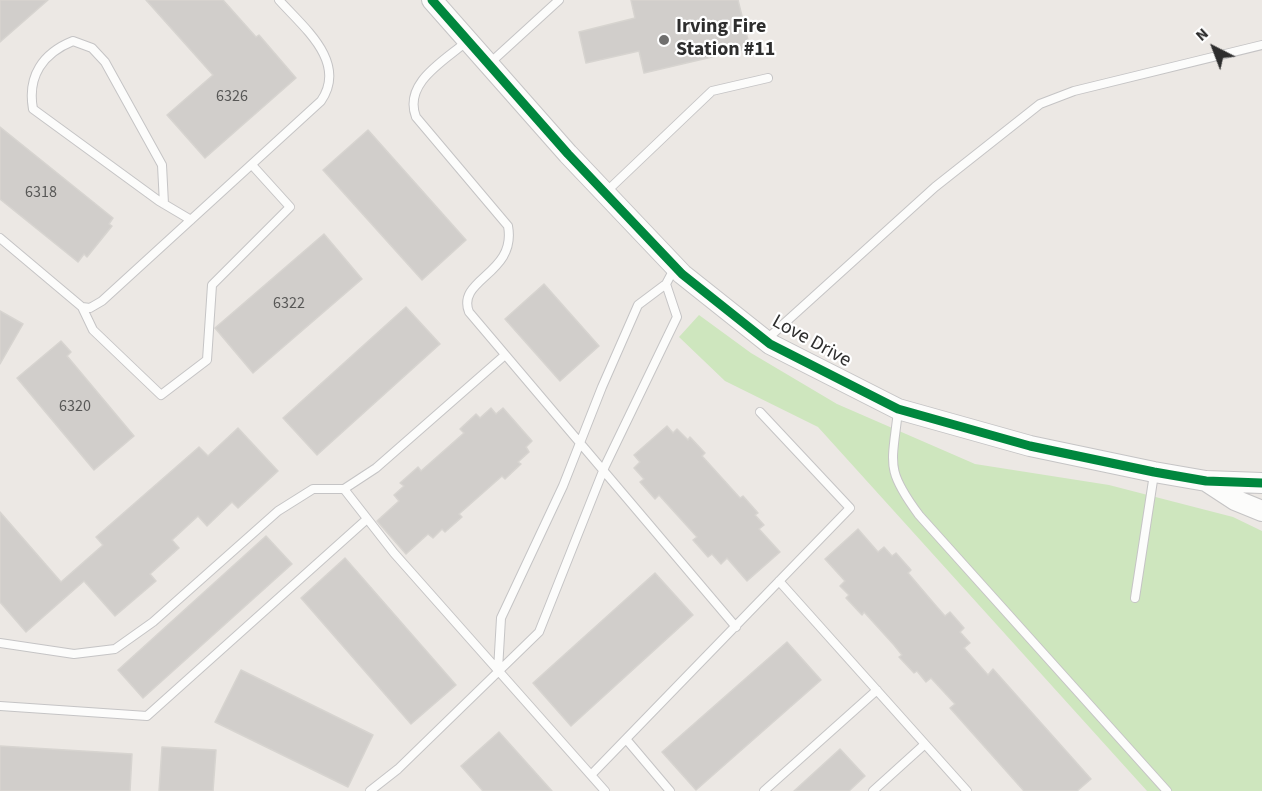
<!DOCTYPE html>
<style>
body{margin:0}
#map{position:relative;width:1262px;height:791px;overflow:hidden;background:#ece8e4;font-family:"Source Sans 3",sans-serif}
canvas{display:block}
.north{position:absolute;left:1184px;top:18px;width:60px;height:60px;-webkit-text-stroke:4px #fff;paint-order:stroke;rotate:318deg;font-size:16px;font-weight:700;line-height:24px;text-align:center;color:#2e2e2e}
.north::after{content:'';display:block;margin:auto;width:21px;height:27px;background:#2e2e2e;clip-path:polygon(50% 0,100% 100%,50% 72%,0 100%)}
</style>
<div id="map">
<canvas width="1262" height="791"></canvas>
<div class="north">N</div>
</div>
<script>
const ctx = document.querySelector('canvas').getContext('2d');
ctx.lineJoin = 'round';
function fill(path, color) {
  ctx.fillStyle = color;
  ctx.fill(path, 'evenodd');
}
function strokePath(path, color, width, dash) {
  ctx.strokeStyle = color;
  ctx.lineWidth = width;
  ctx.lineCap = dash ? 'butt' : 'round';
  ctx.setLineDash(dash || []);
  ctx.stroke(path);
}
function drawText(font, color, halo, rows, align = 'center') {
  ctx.font = font + ' "Source Sans 3",sans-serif';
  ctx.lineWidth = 4.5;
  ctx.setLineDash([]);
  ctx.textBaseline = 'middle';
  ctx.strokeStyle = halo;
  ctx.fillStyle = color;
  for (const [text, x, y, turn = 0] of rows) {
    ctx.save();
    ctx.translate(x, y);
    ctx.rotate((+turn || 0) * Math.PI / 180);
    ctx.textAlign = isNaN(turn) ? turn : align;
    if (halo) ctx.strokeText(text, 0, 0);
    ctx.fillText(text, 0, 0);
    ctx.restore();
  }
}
fill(new Path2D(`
 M699 315 751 353 837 404 975 464 1109 485 1233 517 1262 531V791H1147L818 427 725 381 679 337Z`), '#cee6be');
const building = new Path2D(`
 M0 0H48L0 42Z
 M146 0H223L256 37 259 35 296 78 205 158 167 115 213 75Z
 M631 0H738L750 48 644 73 639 51 586 63 579 32 635 18Z
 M0 127 113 218 109 224 112 226 87 257 84 254 78 262 0 199Z
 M368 130 466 240 422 280 323 170Z
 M324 234 362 279 253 373 215 328Z
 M544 284 599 346 560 381 505 319Z
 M406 307 440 344 317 455 283 418Z
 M0 311 23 324 0 364Z
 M61 341 71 352 67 356 134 436 94 470 17 378Z
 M491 408 496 414 503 408 532 441 526 447 529 452 518 462 521 464 505 479 502 476 459 514 462 517 445 532 442 529 433 538 428 534 406 554 377 521 399 501 394 495 404 486 400 483 418 467 421 471 464 433 460 429 476 414 480 418Z
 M667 426 673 433 677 429 688 440 690 437 705 453 702 456 740 498 743 496 758 513 755 515 764 525 759 529 780 552 747 581 727 558 721 564 712 554 708 557 693 540 697 537 659 495 655 499 640 482 644 479 634 468 640 462 634 455Z
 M238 428 278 471 238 508 232 502 207 526 198 516 172 540 179 548 150 574 156 581 115 616 84 581 26 632 0 602V512L61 582 103 545 96 537 199 447 208 456Z
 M858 529 878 552 884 547 892 556 896 553 911 570 908 573 937 607 945 616 950 612 964 628 960 632 970 643 964 648 988 675 993 669 1091 779 1077 791H1024L950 708 955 704 931 678 926 682 917 671 914 673 899 657 902 655 894 645 864 612 862 615 846 598 849 595 840 586 845 581 825 559Z
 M266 536 292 564 143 698 118 670Z
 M345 558 456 685 411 724 301 598Z
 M655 573 693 615 571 726 533 683Z
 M787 642 821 680 696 790 662 752Z
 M241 670 373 735 348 787 215 722Z
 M499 732 552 791H483L461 766Z
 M0 746 132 754 130 791H0Z
 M162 747 216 750 213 791H159Z
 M840 749 865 776 849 791H794Z`);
fill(building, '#d1cecb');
strokePath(building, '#d7d4d0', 1.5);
const service = new Path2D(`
 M466 42C444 61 403 83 416 117L508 226C517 274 456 279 469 312L736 627
 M490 63 559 0
 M606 192 712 91 768 78
 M164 204 162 165 105 62 92 48 73 41C43 53 27 76 33 109L159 201 191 220
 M0 238 82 307 90 308 102 301 321 101C348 62 303 27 279 0
 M82 307 93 330 161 395 207 360 212 285 290 207 252 165
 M767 339 935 187 1040 104 1074 91 1262 45
 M898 411C892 465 885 469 919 515L1167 791
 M344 489 394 553 605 791
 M779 581 967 791
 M1135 598 1154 474
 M0 643 74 654 115 649 153 622 278 511 313 489H344L376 468 505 355
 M498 670 501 618 563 486 602 387 638 305 666 284 675 267
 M0 706 147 716 367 519
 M626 739 670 791
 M591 775 850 508 760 412
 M370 791 398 769 539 632 605 466 677 317 666 284
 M764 791 877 690
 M873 791 925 744`);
const tertiary = new Path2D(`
 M432 0 568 154 682 274 770 344 898 409 1030 446 1154 472 1206 481 1262 483
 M1206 481 1235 500 1262 511`);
strokePath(service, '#c5c4c5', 10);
strokePath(tertiary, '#c5c4c5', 22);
strokePath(service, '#fcfcfb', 8);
strokePath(tertiary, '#fcfcfb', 20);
strokePath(new Path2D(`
 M432 0 568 154 682 274 770 344 898 409 1030 446 1154 472 1206 481 1262 483`), '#00873e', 9);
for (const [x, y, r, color] of [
 [664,40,6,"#706f6e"]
]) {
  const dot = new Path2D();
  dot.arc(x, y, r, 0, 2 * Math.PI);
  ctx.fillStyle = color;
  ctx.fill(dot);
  strokePath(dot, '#fff', 2);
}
drawText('16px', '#585857', null, [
 ["6326",232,97],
 ["6318",41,193],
 ["6322",289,304],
 ["6320",75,407]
]);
drawText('bold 20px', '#2e2e2e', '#fff', [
 ["Irving Fire",676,28],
 ["Station #11",676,51]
], 'left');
drawText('20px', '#2e2e2e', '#fff', [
 ["Love Drive",811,342,29]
]);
</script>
